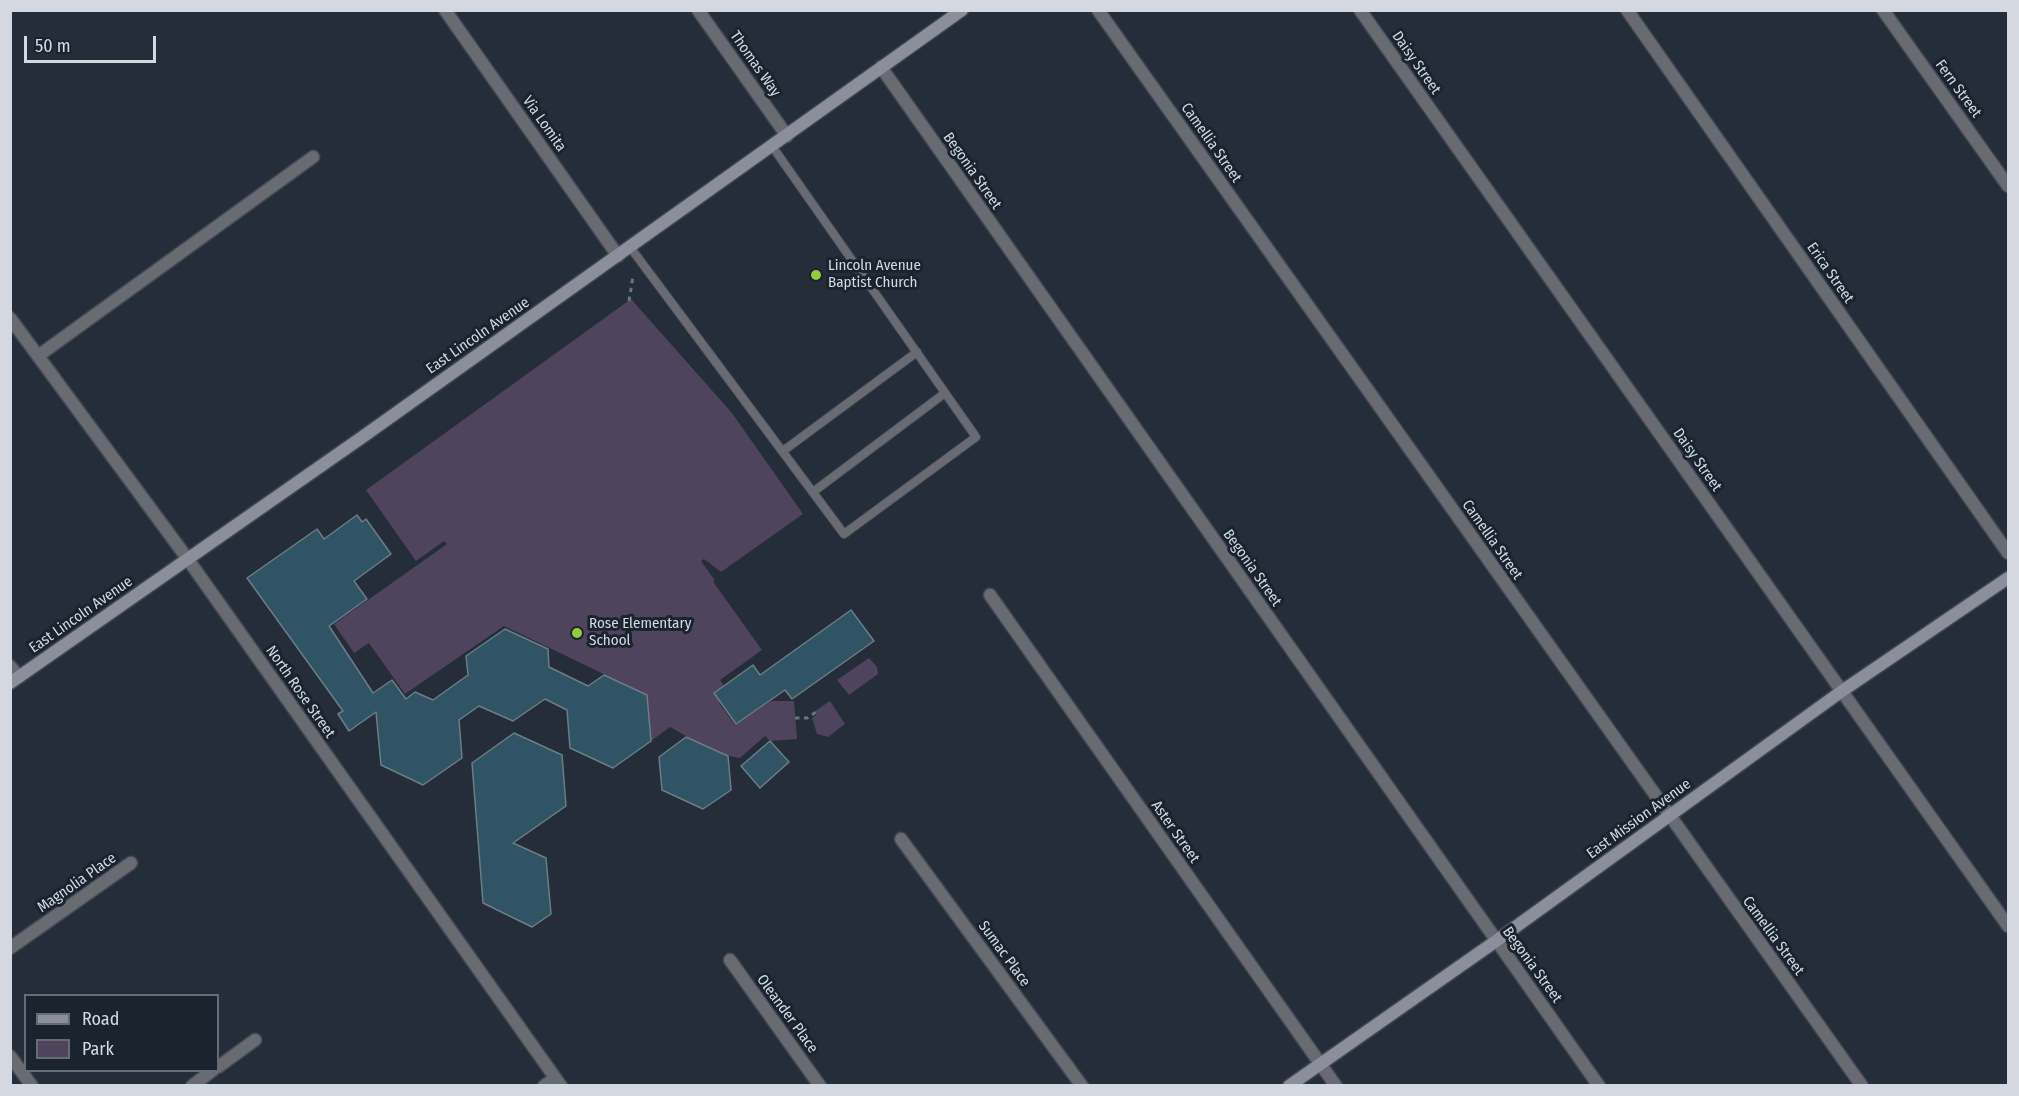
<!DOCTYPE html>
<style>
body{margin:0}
#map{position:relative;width:2019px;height:1096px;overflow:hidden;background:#242d39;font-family:"Fira Sans Condensed",sans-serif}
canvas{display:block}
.frame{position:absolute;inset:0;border:12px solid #d3d9e1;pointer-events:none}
.legend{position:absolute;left:24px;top:994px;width:195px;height:78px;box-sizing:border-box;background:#1b232f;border:2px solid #656c76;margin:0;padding:8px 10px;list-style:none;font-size:18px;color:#d3d9e1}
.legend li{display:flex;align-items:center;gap:12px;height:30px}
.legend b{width:30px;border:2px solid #656c76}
.scale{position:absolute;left:24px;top:36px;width:132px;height:27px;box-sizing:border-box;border:3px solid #d3d9e1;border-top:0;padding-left:8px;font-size:18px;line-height:21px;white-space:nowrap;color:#d3d9e1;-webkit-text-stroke:4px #1b232f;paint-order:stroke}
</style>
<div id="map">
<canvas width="2019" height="1096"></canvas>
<div class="frame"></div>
<ul class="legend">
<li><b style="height:8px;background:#8c8e99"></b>Road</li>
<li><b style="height:16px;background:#4f435d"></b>Park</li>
</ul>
<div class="scale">50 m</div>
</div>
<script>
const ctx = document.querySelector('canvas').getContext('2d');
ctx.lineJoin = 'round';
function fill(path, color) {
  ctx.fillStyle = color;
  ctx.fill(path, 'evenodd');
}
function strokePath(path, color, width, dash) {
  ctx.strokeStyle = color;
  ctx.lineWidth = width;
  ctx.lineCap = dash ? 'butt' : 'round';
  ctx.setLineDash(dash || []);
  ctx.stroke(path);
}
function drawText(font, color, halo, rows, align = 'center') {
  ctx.font = font + ' "Fira Sans Condensed",sans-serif';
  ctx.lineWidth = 6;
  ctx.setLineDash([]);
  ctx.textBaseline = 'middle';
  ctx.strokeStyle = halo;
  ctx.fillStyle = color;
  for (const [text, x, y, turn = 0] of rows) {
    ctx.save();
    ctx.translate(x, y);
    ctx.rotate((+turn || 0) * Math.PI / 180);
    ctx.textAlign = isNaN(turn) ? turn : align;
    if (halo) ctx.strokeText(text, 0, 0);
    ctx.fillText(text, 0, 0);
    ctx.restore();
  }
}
fill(new Path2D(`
 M631 299 732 413 803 514 721 572 704 559 701 561 714 579V583L762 650 720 680 724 686 714 693 720 701 719 703 735 725 771 701H794L797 739 770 741 765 736 740 758C715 755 692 739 670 727L651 741 647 695 504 626 405 694 369 643 354 653 334 624 447 544 444 541 416 561 366 490Z
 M869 658 877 667 878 674 849 695 837 680Z
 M830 701 845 724 828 737 817 734 812 718 817 714 815 711Z`), '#4f435d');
const building = new Path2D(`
 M357 515 362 522 366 519 391 554 354 581 367 599 329 626 373 693 392 680 406 699 415 692 433 700 468 675 466 656 505 629 548 649 549 667 588 686 604 675 647 695 651 741 613 768 570 748 567 710 545 699 513 721 479 706 459 720 462 758 423 785 381 765 376 712 349 731 338 714 343 711 247 578 317 529 324 539Z
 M851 610 874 641 792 699 785 690 736 724 714 693 753 665 760 675Z
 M514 733 562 755 566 806 513 843 546 858 551 914 532 927 483 903 472 763Z
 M686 737 728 756 731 790 703 809 662 790 659 757Z
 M770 741 789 762 760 788 741 766Z`);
fill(building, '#315464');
strokePath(building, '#6b7d86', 1.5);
const service = new Path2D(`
 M630 247 844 534 976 437 772 146
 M783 451 917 352
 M813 492 945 393`);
const minor = new Path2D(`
 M445 10 618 256
 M698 10 787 136
 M1098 10 1862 1086
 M1360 10 2008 926
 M1627 10 2008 553
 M1883 10 2008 186
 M881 67 1599 1086
 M38 356 313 157
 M990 595 1336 1086
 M10 666 19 677
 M901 839 1082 1086
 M10 948 131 863
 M730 960 820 1086
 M10 1056 32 1086
 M218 1067 255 1040
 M192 1086 213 1070
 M544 1086 555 1078`);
const tertiary = new Path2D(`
 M10 318 187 558 561 1086`);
const secondary = new Path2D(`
 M10 683 361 438 962 10
 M1289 1086 1496 941 1842 691 2008 578`);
strokePath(service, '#404954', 10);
strokePath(minor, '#404954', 15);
strokePath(tertiary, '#404954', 15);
strokePath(secondary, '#404954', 15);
strokePath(new Path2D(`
 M629 301 633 276
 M795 718H807L816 712`), '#6b737d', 3, [4.5, 4.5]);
strokePath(service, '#6a6b72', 8);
strokePath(minor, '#6a6b72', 12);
strokePath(tertiary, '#6a6b72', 12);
strokePath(secondary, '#8c8e99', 12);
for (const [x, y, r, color] of [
 [816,275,6,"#93cd3d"],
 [577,633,6,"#93cd3d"]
]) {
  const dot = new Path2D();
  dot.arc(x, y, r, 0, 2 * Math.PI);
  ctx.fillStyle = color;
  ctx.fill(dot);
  strokePath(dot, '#1b232f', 2);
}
drawText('15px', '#d3d9e1', '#1b232f', [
 ["Daisy Street",1416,63,55],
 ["Thomas Way",755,64,55],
 ["Fern Street",1958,89,54],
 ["Via Lomita",544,124,55],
 ["Camellia Street",1211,143,55],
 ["Begonia Street",972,171,55],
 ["Erica Street",1830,273,55],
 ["East Lincoln Avenue",478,336,-35],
 ["Daisy Street",1697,460,55],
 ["Camellia Street",1492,540,55],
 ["Begonia Street",1252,568,55],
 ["East Lincoln Avenue",81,615,-35],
 ["North Rose Street",300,692,55],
 ["East Mission Avenue",1639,819,-36],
 ["Aster Street",1175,832,55],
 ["Magnolia Place",77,883,-35],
 ["Camellia Street",1773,936,54],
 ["Sumac Place",1004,954,54],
 ["Begonia Street",1532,965,54],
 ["Oleander Place",787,1014,54]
]);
drawText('15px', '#d3d9e1', '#1b232f', [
 ["Lincoln Avenue",828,266],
 ["Baptist Church",828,283],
 ["Rose Elementary",589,624],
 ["School",589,641]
], 'left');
</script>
